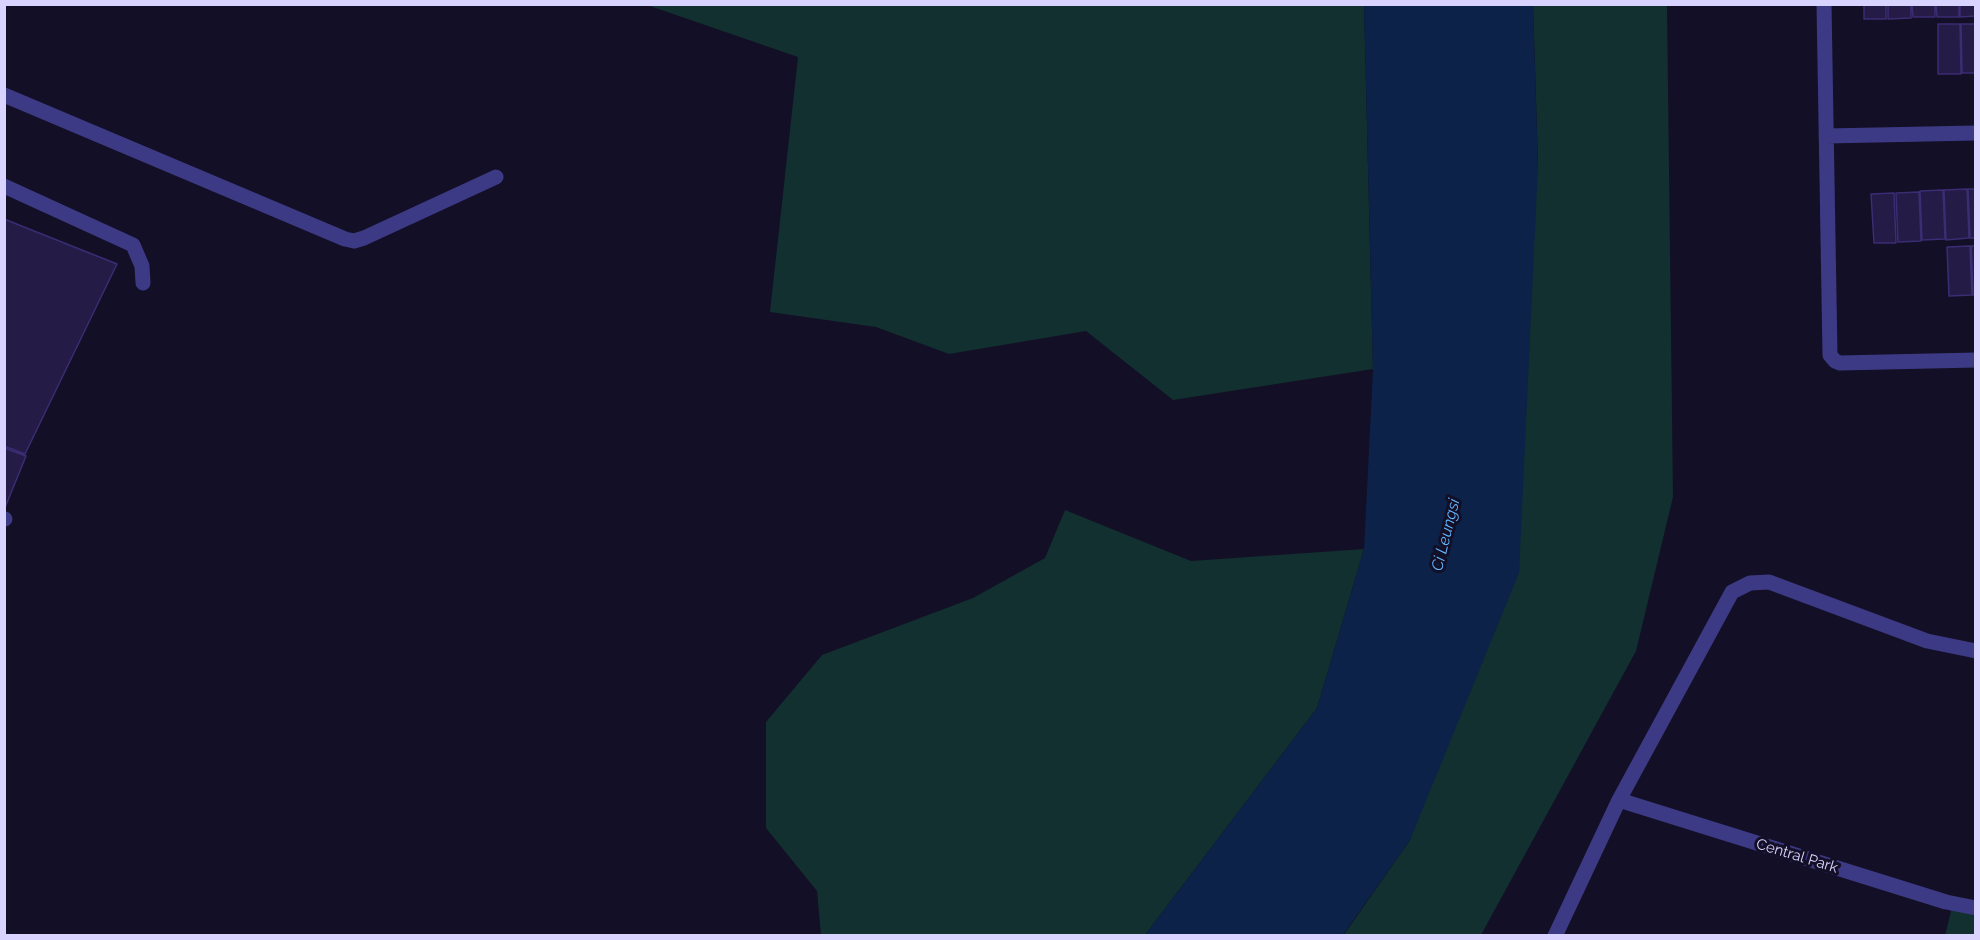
<!DOCTYPE html>
<style>
body{margin:0}
#map{position:relative;width:1980px;height:940px;overflow:hidden;background:#130f26;font-family:Raleway,sans-serif}
canvas{display:block}
.frame{position:absolute;inset:0;border:6px solid #d9d4ff;pointer-events:none}
</style>
<div id="map">
<canvas width="1980" height="940"></canvas>
<div class="frame"></div>
</div>
<script>
const ctx = document.querySelector('canvas').getContext('2d');
ctx.lineJoin = 'round';
function fill(path, color) {
  ctx.fillStyle = color;
  ctx.fill(path, 'evenodd');
}
function strokePath(path, color, width, dash) {
  ctx.strokeStyle = color;
  ctx.lineWidth = width;
  ctx.lineCap = dash ? 'butt' : 'round';
  ctx.setLineDash(dash || []);
  ctx.stroke(path);
}
function drawText(font, color, halo, rows, align = 'center') {
  ctx.font = font + ' Raleway,sans-serif';
  ctx.lineWidth = 6;
  ctx.setLineDash([]);
  ctx.textBaseline = 'middle';
  ctx.strokeStyle = halo;
  ctx.fillStyle = color;
  for (const [text, x, y, turn = 0] of rows) {
    ctx.save();
    ctx.translate(x, y);
    ctx.rotate((+turn || 0) * Math.PI / 180);
    ctx.textAlign = isNaN(turn) ? turn : align;
    if (halo) ctx.strokeText(text, 0, 0);
    ctx.fillText(text, 0, 0);
    ctx.restore();
  }
}
fill(new Path2D(`
 M647 5H1364L1373 369 1173 400 1086 331 949 354 876 327 770 312 798 57Z
 M1533 5H1667L1673 497 1636 651 1481 935 1343 936 1410 840 1538 165Z
 M1065 510 1191 561 1364 549 1317 708 1145 935H821L817 891 766 828V722L822 655 973 598 1045 558Z
 M1952 907 1975 916V935L1945 936Z`), '#12302f');
fill(new Path2D(`
 M1364 5H1533L1538 165 1519 573 1410 840 1343 935H1145L1317 708 1364 549 1373 369Z`), '#0c2248');
const building = new Path2D(`
 M1864 4H1886V19H1864Z
 M1888 4H1911V18L1888 19Z
 M1912 4H1935V17H1913Z
 M1936 4H1959V17H1937Z
 M1960 4H1976V16L1960 17Z
 M1938 24H1960L1961 74H1938Z
 M1961 24H1976V73H1962Z
 M1967 189 1969 238 1946 240 1944 190Z
 M1968 189H1976V238H1970Z
 M1943 190 1945 239 1922 240 1920 191Z
 M1919 192 1921 241 1898 242 1896 193Z
 M1894 193 1896 243H1874L1871 194Z
 M4 219 117 264 25 454 4 446Z
 M1970 246 1972 295 1949 296 1947 247Z
 M1971 246H1976V295H1973Z
 M4 448 26 456 4 510Z`);
fill(building, '#241b47');
strokePath(building, '#3b2d73', 1.5);
strokePath(new Path2D(`
 M1824 4 1830 355 1835 361 1840 363 1976 360
 M4 95 345 239 354 241 364 238 496 177
 M1826 136 1976 133
 M4 186 133 245 142 266 143 283
 M4 519H5
 M1619 800 1946 902 1976 908
 M1555 936 1619 800 1732 592 1750 583 1769 582 1927 641 1976 651`), '#3d3a85', 15);
drawText('15px', '#d9d4ff', '#130f26', [
 ["Central Park",1797,856,17]
]);
drawText('italic 16px', '#62b6ff', '#130f26', [
 ["Ci Leungsi",1446,535,-76]
]);
</script>
